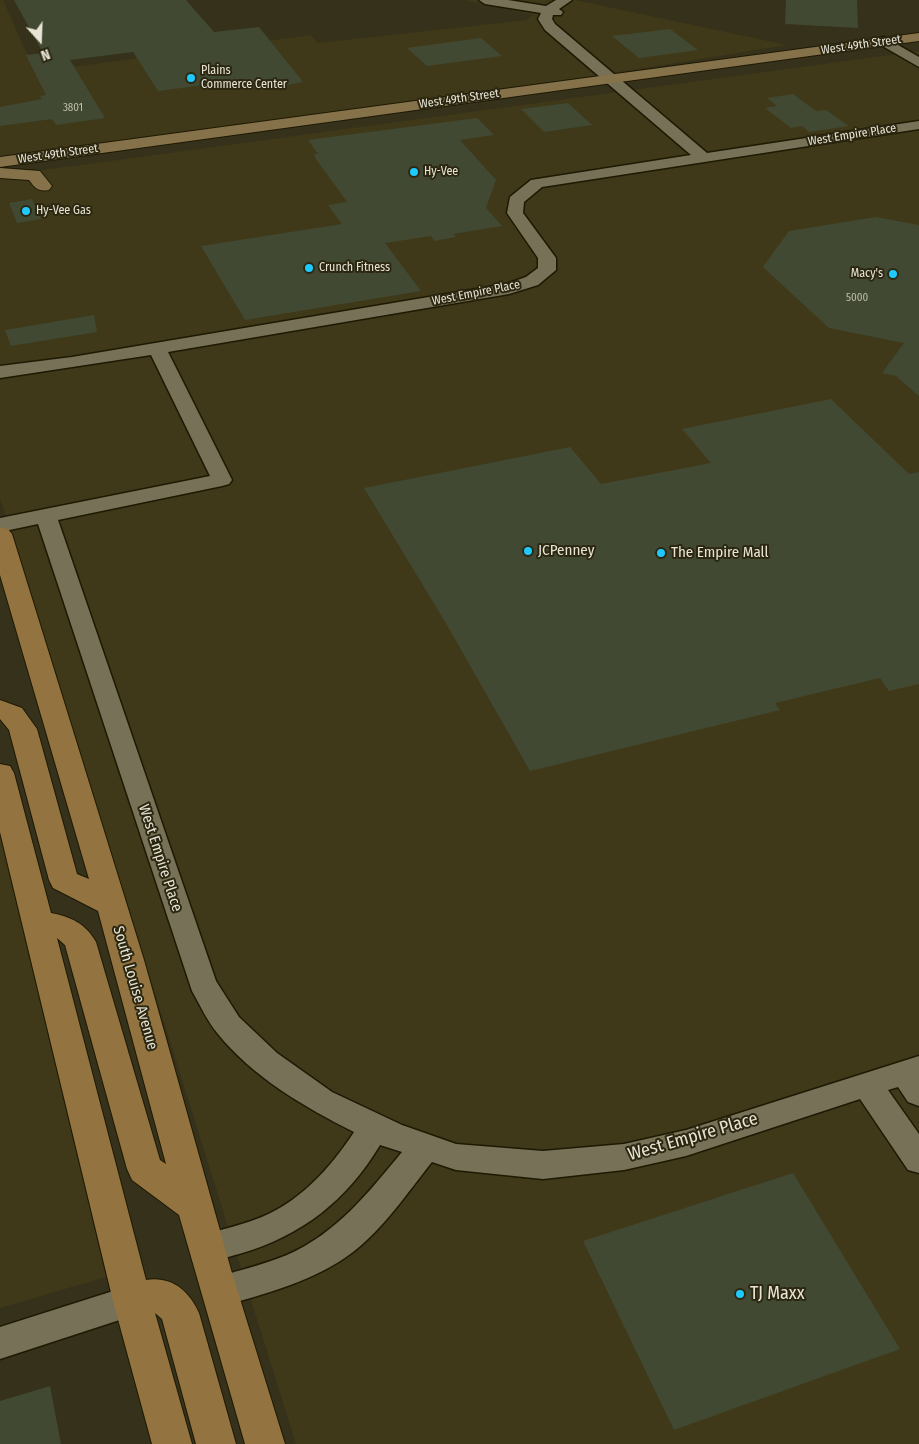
<!DOCTYPE html>
<style>
body{margin:0}
#map{position:relative;width:919px;height:1444px;overflow:hidden;background:#36311a;font-family:"Fira Sans Condensed",sans-serif}
canvas{display:block}
.north{position:absolute;left:15px;top:15px;width:50px;height:50px;-webkit-text-stroke:4px #2c2710;paint-order:stroke;rotate:160deg;font-size:14px;font-weight:700;line-height:20px;text-align:center;color:#e7e4d6}
.north::after{content:'';display:block;margin:auto;width:18px;height:22px;background:#e7e4d6;clip-path:polygon(50% 0,100% 100%,50% 72%,0 100%)}
</style>
<div id="map">
<canvas width="919" height="1444"></canvas>
<div class="north">N</div>
</div>
<script>
const ctx = document.querySelector('canvas').getContext('2d');
ctx.lineJoin = 'round';
function fill(path, color) {
  ctx.fillStyle = color;
  ctx.fill(path, 'evenodd');
}
function strokePath(path, color, width, dash) {
  ctx.strokeStyle = color;
  ctx.lineWidth = width;
  ctx.lineCap = dash ? 'butt' : 'round';
  ctx.setLineDash(dash || []);
  ctx.stroke(path);
}
function drawText(font, color, halo, rows, align = 'center') {
  ctx.font = font + ' "Fira Sans Condensed",sans-serif';
  ctx.lineWidth = 4;
  ctx.setLineDash([]);
  ctx.textBaseline = 'middle';
  ctx.strokeStyle = halo;
  ctx.fillStyle = color;
  for (const [text, x, y, turn = 0] of rows) {
    ctx.save();
    ctx.translate(x, y);
    ctx.rotate((+turn || 0) * Math.PI / 180);
    ctx.textAlign = isNaN(turn) ? turn : align;
    if (halo) ctx.strokeText(text, 0, 0);
    ctx.fillText(text, 0, 0);
    ctx.restore();
  }
}
fill(new Path2D(`
 M0 0H3L35 72 311 35 318 43 527 20 533 15 465 0H575L787 45 595 76 0 158Z
 M919 51V1444H296L0 498V176Z
 M0 835 106 1277 0 1308Z`), '#3f3919');
fill(new Path2D(`
 M14 0H186L214 32 259 27 303 82 260 90 258 87 248 89 242 80 158 91 133 52 70 60 105 118 56 125 52 119 0 126V107L42 99 40 96 46 95 26 55 43 53Z
 M786 0H857L858 28 785 24Z
 M670 29 698 50 639 58 612 36Z
 M481 38 502 56 427 66 407 48Z
 M793 94 816 111 826 110 849 126 809 132 802 126 791 128 765 108 777 106 767 98Z
 M568 103 592 125 544 132 521 109Z
 M477 118 494 135 460 140 496 180 486 208 502 226 453 234 456 237 434 241 431 236 385 243 421 291 245 320 201 246 342 224 328 205 347 202 316 159 314 154H318L308 140Z
 M32 199 41 219 17 223 9 203Z
 M876 217 919 225V396L896 376 882 373 904 343 829 328 763 267 789 231Z
 M94 315 97 332 11 346 5 330Z
 M831 399 909 474 919 472V684L889 691 880 678 775 703 780 710 530 771 447 625 364 488 570 447 601 484 711 463 682 429Z
 M793 1173 900 1349 674 1430 583 1241Z
 M50 1386 61 1444H0V1401Z`), '#414932');
const minor = new Path2D(`
 M479 0H508L546 6 556 0H572L559 9 563 12 561 15H553L552 19 555 24 707 153 919 121V129L542 187 524 202 523 213 556 258V270L538 285 509 294 168 352 232 480 229 484 222 486 58 520 216 981 239 1017 277 1053 332 1092 402 1125 456 1144 543 1151 624 1144 686 1130 919 1056V1106L908 1102 898 1087 888 1090 919 1134V1173L908 1170 860 1099 686 1156 624 1170 543 1179 456 1170 432 1162C407 1193 385 1227 353 1252 315 1281 265 1294 219 1307L207 1303 202 1292 207 1281C233 1271 261 1266 287 1255 337 1233 368 1193 402 1152L380 1145C347 1200 302 1236 239 1254 223 1258 211 1264 195 1258L190 1248 195 1238C214 1231 235 1227 254 1220 297 1205 330 1169 354 1132 304 1107 253 1077 218 1034 207 1021 200 1005 192 991L38 524 0 532V518L210 476 151 355 0 378V366L72 357 506 284 526 277 538 268V258L507 213 510 197 531 180 691 155 545 30 538 19 541 13 485 4Z
 M884 37 919 57V67L879 44 877 41 879 38Z
 M132 1285 144 1290 149 1301 144 1312 0 1359V1327Z`);
const secondary = new Path2D(`
 M919 33V41L0 167V157Z
 M0 168 40 171 52 186 49 190C38 192 35 188 29 180L0 178Z`);
const primary = new Path2D(`
 M0 527 8 529 12 534 144 960 232 1273 285 1444H245L179 1215 132 1180 127 1169 65 945 57 938 146 1280C172 1276 189 1291 199 1313L236 1444H196L162 1319 155 1313 192 1444H152L113 1301 0 832V764L10 766 14 773 51 913C71 917 85 923 96 942L160 1160 166 1164 98 911 53 888 49 880 9 730 0 719V700L22 708 37 729 77 874 89 879 0 575Z`);
strokePath(minor, '#1e1903', 3);
strokePath(secondary, '#1e1903', 2);
strokePath(primary, '#1e1903', 2);
fill(minor, '#767157');
fill(secondary, '#85724b');
fill(primary, '#937440');
for (const [x, y, r, color] of [
 [191,78,5,"#1ec9fd"],
 [414,172,5,"#1ec9fd"],
 [26,211,5,"#1ec9fd"],
 [309,268,5,"#1ec9fd"],
 [893,274,5,"#1ec9fd"],
 [528,551,5,"#1ec9fd"],
 [661,553,5,"#1ec9fd"],
 [740,1294,5,"#1ec9fd"]
]) {
  const dot = new Path2D();
  dot.arc(x, y, r, 0, 2 * Math.PI);
  ctx.fillStyle = color;
  ctx.fill(dot);
  strokePath(dot, '#2c2710', 2);
}
drawText('11px', '#bebdad', null, [
 ["3801",73,108],
 ["5000",857,298]
]);
drawText('12px', '#e7e4d6', '#2c2710', [
 ["West 49th Street",861,45,-8],
 ["West 49th Street",459,99,-8],
 ["West Empire Place",852,135,-9],
 ["West 49th Street",58,154,-8],
 ["West Empire Place",476,293,-11]
]);
drawText('12px', '#e7e4d6', '#2c2710', [
 ["Plains",201,71],
 ["Commerce Center",201,85],
 ["Hy-Vee",424,172],
 ["Hy-Vee Gas",36,211],
 ["Crunch Fitness",319,268],
 ["Macy's",883,274,"right"]
], 'left');
drawText('15px', '#e7e4d6', '#2c2710', [
 ["JCPenney",538,551],
 ["The Empire Mall",671,553]
], 'left');
drawText('15px', '#e7e4d6', '#2c2710', [
 ["West Empire Place",160,858,72],
 ["South Louise Avenue",135,988,74]
]);
drawText('18px', '#e7e4d6', '#2c2710', [
 ["West Empire Place",693,1137,-16]
]);
drawText('18px', '#e7e4d6', '#2c2710', [
 ["TJ Maxx",750,1294]
], 'left');
</script>
